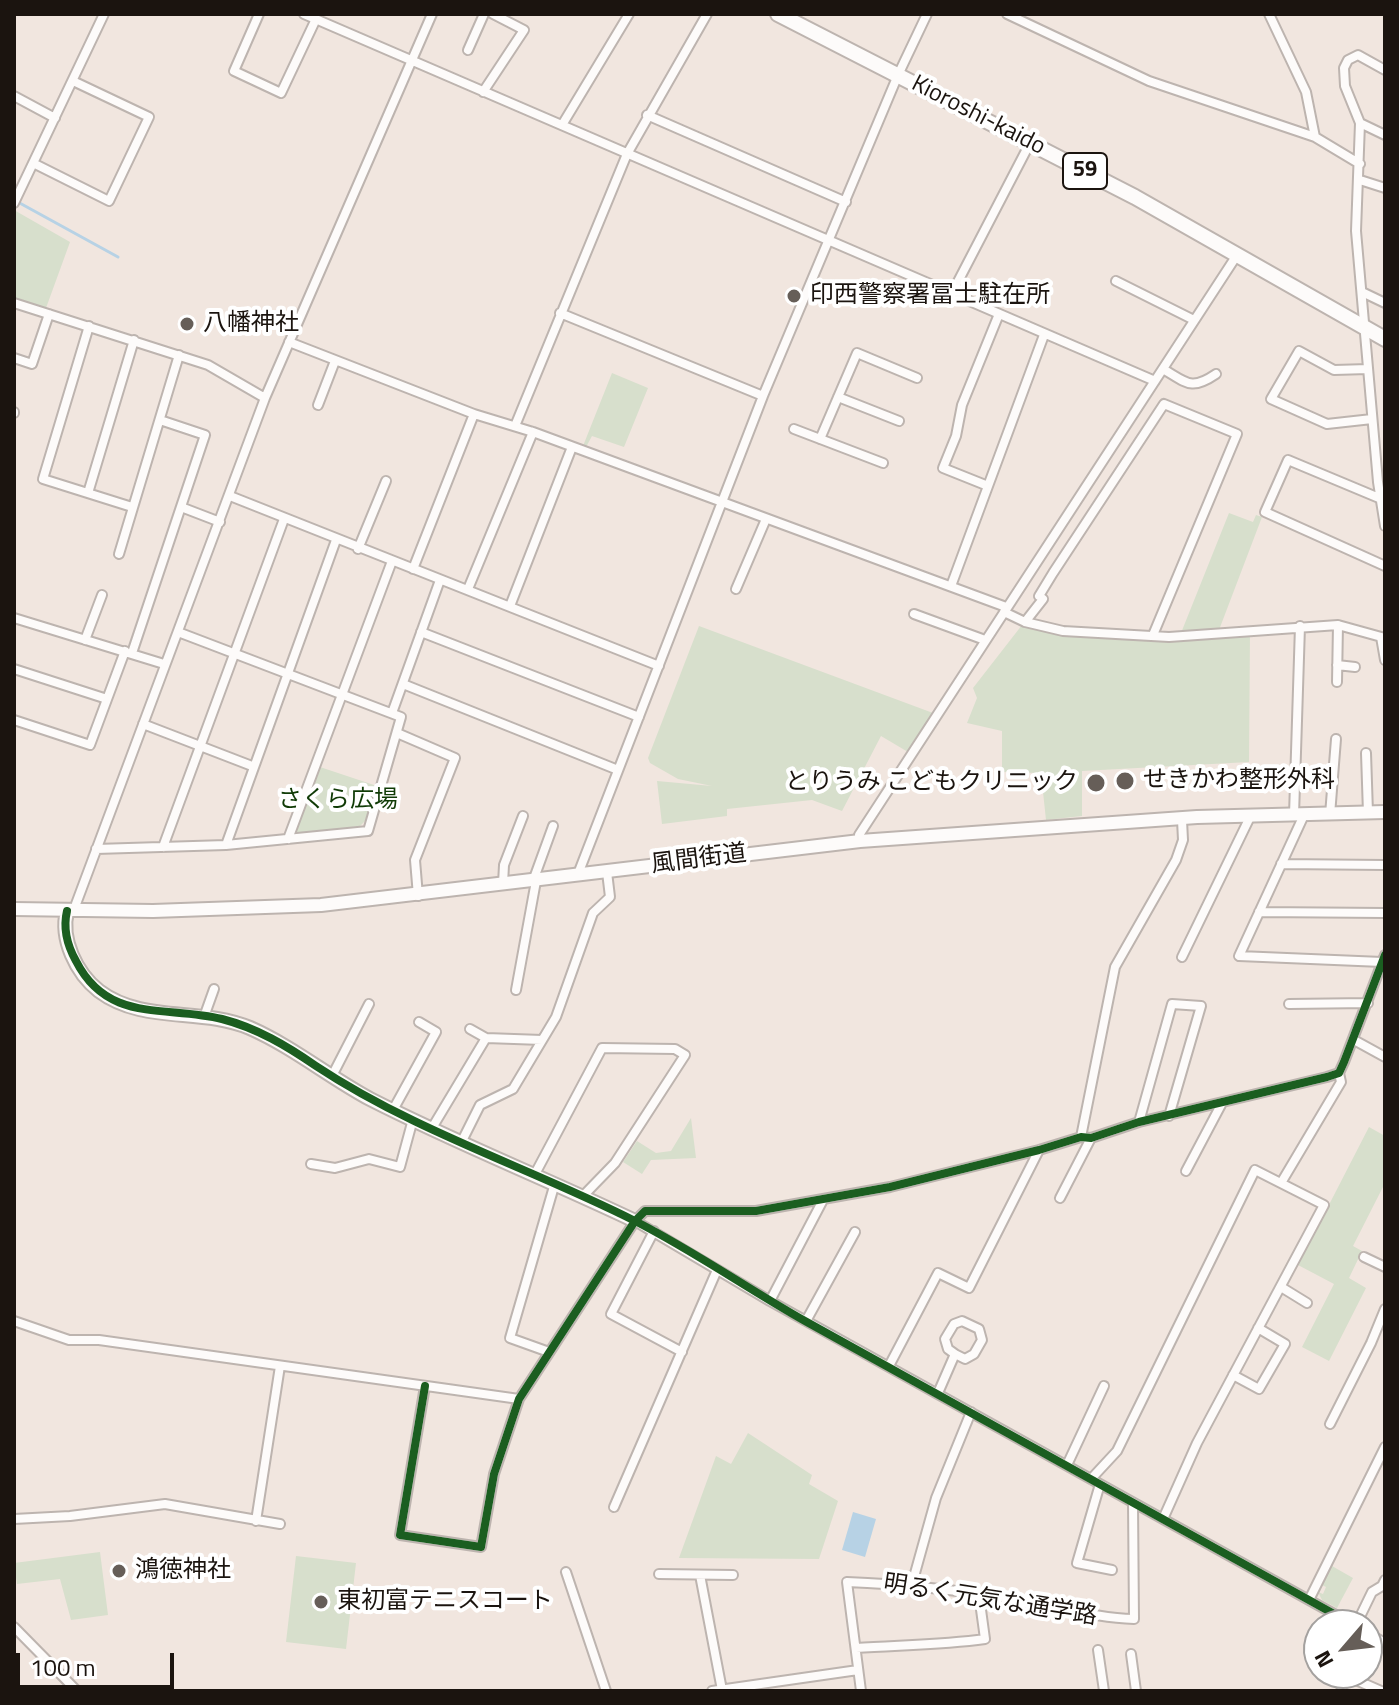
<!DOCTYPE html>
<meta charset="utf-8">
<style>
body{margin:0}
#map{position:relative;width:1399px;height:1705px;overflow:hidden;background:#f1e6df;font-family:"Titillium Web",sans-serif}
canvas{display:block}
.frame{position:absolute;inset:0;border:16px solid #1b140f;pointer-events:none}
.north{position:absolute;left:1303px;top:1609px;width:80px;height:80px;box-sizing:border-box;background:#fff;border:2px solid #a4a19f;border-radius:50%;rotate:242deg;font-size:22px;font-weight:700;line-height:32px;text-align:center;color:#1b140f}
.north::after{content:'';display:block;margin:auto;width:28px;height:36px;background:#665e58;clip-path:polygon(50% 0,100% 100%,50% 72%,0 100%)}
.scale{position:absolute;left:16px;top:1653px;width:158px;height:36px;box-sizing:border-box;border:4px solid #1b140f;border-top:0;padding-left:10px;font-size:24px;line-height:28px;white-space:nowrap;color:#1b140f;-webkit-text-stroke:6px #fff;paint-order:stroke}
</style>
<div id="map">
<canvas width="1399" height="1705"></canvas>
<div class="frame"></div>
<div class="north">N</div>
<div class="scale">100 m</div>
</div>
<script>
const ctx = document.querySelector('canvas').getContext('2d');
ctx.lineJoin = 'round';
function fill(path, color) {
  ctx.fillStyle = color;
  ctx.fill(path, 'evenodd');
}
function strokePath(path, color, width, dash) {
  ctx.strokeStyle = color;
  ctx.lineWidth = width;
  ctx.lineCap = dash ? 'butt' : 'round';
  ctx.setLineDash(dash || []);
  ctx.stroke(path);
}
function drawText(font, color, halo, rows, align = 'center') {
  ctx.font = font + ' "Titillium Web","Noto Sans JP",sans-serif';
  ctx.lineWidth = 8;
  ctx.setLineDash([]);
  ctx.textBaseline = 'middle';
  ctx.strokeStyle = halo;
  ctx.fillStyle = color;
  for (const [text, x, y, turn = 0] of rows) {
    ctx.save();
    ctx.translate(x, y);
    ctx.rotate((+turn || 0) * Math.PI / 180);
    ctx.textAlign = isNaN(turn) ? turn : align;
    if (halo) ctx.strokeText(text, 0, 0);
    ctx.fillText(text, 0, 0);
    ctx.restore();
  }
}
fill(new Path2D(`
 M14 210 70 242 46 308 14 298Z
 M612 373 648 388 624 447 592 436 586 447 583 446Z
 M1229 513 1253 522 1256 515 1262 517 1219 630 1181 633Z
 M1022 625 1063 635 1250 633 1249 762 1082 771V816L1046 820 1041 773 1002 772V731L967 723 977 698 973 688Z
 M699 626 933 713 908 752 881 736 842 811 812 800 727 809V816L662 824 657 781 712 786 678 779 650 763 648 758Z
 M320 767 377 786 365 821 360 826 299 834 296 831Z
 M691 1118 696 1158 651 1160 642 1174 623 1162 637 1141 656 1153 671 1151Z
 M1369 1127 1385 1136V1183L1353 1246 1362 1251 1349 1278 1366 1288 1329 1361 1302 1347 1334 1284 1298 1265Z
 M748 1433 812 1475 809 1484 838 1501 819 1559 679 1558 716 1456 731 1464Z
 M100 1552 108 1615 71 1620 60 1579 17 1584 14 1563Z
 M296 1556 356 1563 346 1649 286 1642Z
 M1332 1566 1353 1578 1337 1608 1322 1600 1318 1592 1323 1594 1326 1587 1322 1585Z`), '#d7dfcc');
fill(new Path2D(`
 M853 1512 876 1519 865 1557 842 1550Z`), '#b7d2e5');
strokePath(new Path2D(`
 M16 201 118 257`), '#b7d2e5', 3);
const street = new Path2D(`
 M259 14 234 71 281 93 316 19
 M304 14 1155 381
 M1007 14 1149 81 1315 137 1360 164
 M1269 14 1306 92 1315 137
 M468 50 484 14
 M1385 70 1358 55 1348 60 1344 68 1345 86 1360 123 1356 231 1378 482 1385 526
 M483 92 524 30 493 14
 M14 96 55 118
 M647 115 846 202
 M1360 123 1385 135
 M562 125 629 14
 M33 163 109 201 149 117 73 81
 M1360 180 1385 188
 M14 203 104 14
 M1116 281 1194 320
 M1362 292 1385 303
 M951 295 1030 143
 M14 303 208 365 265 398
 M560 313 763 396
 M89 326 43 479 132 507
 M289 342 474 414 533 432 1006 607
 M14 358 32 364 49 314
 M1163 369C1187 383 1191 391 1216 374
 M1368 369 1334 370 1299 351 1271 399 1327 424 1372 419
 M838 397 899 421
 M318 405 335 361
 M14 412V413
 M515 426 627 154 707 14
 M794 429 883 463
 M820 439 857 353 917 378
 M988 486 943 468 956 436 962 405 999 314
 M88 493 134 340
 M230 496 659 666
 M1379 498 1288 460 1265 512 1385 566
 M181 507 220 522
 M358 549 386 481
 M119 554 179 355
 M413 569 474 414
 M951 586 1044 335
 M468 589 533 432
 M736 589 766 519
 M510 606 572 447
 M1004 612 1025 622 1063 631 1169 637 1338 625 1385 638
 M914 614 985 640
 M14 618 164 664
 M1025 622 1043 599 1039 596 1053 573 1164 404 1237 434 1153 635
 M421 632 639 717
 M1381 637 1385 660
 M85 640 102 595
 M132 653 205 435 160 420
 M1337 665 1355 667
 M14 669 107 699
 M1337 682 1338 625
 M403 684 618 770
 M392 713 440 580
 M14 720 90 745 125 651
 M143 724 252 766
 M397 733 455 758 415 860 418 896
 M1366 753 1368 813
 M1294 815 1300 626
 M1304 815 1239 956 1382 962
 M1330 815 1336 739
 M288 839 392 561
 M860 841 859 835 1237 255
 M226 845 336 540
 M163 847 284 519
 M96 849 226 845 368 831 401 717 178 632
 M1281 864 1385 865
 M578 874 763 396 898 75 927 14
 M533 881 553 826
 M503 884 504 865 523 816
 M76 911V904L265 398 432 14
 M1259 912 1385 913
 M1182 957 1251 815
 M516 990 536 881
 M1289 1004 1368 1003
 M204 1017 214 989
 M470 1029 486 1038 542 1040
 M1354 1040 1385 1057
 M332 1076 369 1004
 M393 1110 436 1032 419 1022
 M1139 1122 1172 1004 1201 1006 1169 1116
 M432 1128 486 1038
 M1081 1137 1115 967 1176 860 1183 840 1182 820
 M462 1141 480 1105 513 1089 556 1017 593 913 610 897 607 872
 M311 1164 335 1168 369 1159 400 1167 413 1119
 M1186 1171 1222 1103
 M535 1174 602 1048 675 1049 685 1055 615 1163 583 1196
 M1281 1183 1341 1082 1339 1073
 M1060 1198 1091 1138
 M635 1221 770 1301 1354 1625
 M654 1231 611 1314 682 1352
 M1364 1257 1385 1267
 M1281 1287 1307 1303
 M770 1301 823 1200
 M14 1321 69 1340H99L519 1399
 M806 1321 855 1232
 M549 1352 510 1338 555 1183
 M889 1366 938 1273 969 1288 1039 1150
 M1233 1375 1259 1389 1285 1344 1258 1328
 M425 1386 400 1535 481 1547 494 1474 519 1399 635 1221 645 1211H756L890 1187 1039 1150 1081 1137 1091 1138 1139 1122 1327 1077 1339 1073 1344 1062 1385 955
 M938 1393 955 1354 948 1349 945 1339 954 1324 962 1321 979 1329 982 1340 974 1354 965 1359 955 1354
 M1330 1424 1371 1343 1385 1309
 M1067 1465 1104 1386
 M1091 1479 1117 1451 1255 1170 1324 1205 1197 1443 1163 1519
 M1100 1484 1077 1563 1112 1570
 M614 1507 717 1270
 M14 1519 70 1516 165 1504 280 1524
 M256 1521 280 1366
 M566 1572 606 1691
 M659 1574 733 1575
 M700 1575 722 1690
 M912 1584 936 1498 971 1412
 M1309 1600 1385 1447
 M1356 1625 1372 1592 1382 1586 1385 1580
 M14 1627 77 1691
 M1367 1633 1385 1643
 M856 1648C899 1645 942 1645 985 1639L979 1595
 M1098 1650 1104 1691
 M1131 1654 1136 1691
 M1340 1673 1381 1691
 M1340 1673 1342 1691
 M712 1691 858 1670
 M861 1691 847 1582C907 1584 965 1591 1024 1601 1062 1607 1096 1618 1134 1619L1133 1503`);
const secondary = new Path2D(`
 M14 909 153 911 321 905 860 841 1197 817 1385 812
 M67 911C60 939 76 973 99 991 143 1024 200 1007 250 1028 293 1047 329 1077 370 1099 456 1143 547 1179 635 1221`);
const primary = new Path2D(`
 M778 14 1135 197 1385 339`);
strokePath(street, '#bdb4af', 12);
strokePath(secondary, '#bdb4af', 16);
strokePath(primary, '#bdb4af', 18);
strokePath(street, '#fdfbfa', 8);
strokePath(secondary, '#fdfbfa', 12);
strokePath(primary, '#fdfbfa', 14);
strokePath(new Path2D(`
 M67 911C63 928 67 945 76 961 108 1024 166 1005 222 1019 257 1028 287 1046 316 1066 414 1131 530 1168 635 1221 694 1251 748 1289 805 1321 988 1422 1170 1524 1354 1625
 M425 1386 400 1535 481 1547 494 1474 519 1399 635 1221 645 1211H756L890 1187 1039 1150 1081 1137 1091 1138 1139 1122 1327 1077 1339 1073 1344 1062 1385 955`), '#1b5e20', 8);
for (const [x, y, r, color] of [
 [794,296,8,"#665e58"],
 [187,324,8,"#665e58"],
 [1125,781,10,"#665e58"],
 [1096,783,10,"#665e58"],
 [119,1571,8,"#665e58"],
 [321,1602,8,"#665e58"]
]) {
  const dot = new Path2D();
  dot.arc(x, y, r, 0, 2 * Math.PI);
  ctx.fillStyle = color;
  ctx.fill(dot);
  strokePath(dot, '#fff', 3);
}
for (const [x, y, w] of [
 [1085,171,44]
]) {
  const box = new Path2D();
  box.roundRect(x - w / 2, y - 18, w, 36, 6);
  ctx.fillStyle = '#fff';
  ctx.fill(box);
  strokePath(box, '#1b140f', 2);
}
drawText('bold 22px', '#1b140f', null, [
 ["59",1085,171]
]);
drawText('24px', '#1b140f', '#fff', [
 ["Kioroshi-kaido",978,116,27],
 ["風間街道",699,860,-7],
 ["明るく元気な通学路",990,1601,9]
]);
drawText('24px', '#1b140f', '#fff', [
 ["印西警察署冨士駐在所",810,296],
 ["八幡神社",203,324],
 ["せきかわ整形外科",1143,781],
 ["とりうみ こどもクリニック",1078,783,"right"],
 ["鴻徳神社",135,1571],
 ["東初富テニスコート",337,1602]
], 'left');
drawText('24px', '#103b06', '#fff', [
 ["さくら広場",338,801]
]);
</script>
